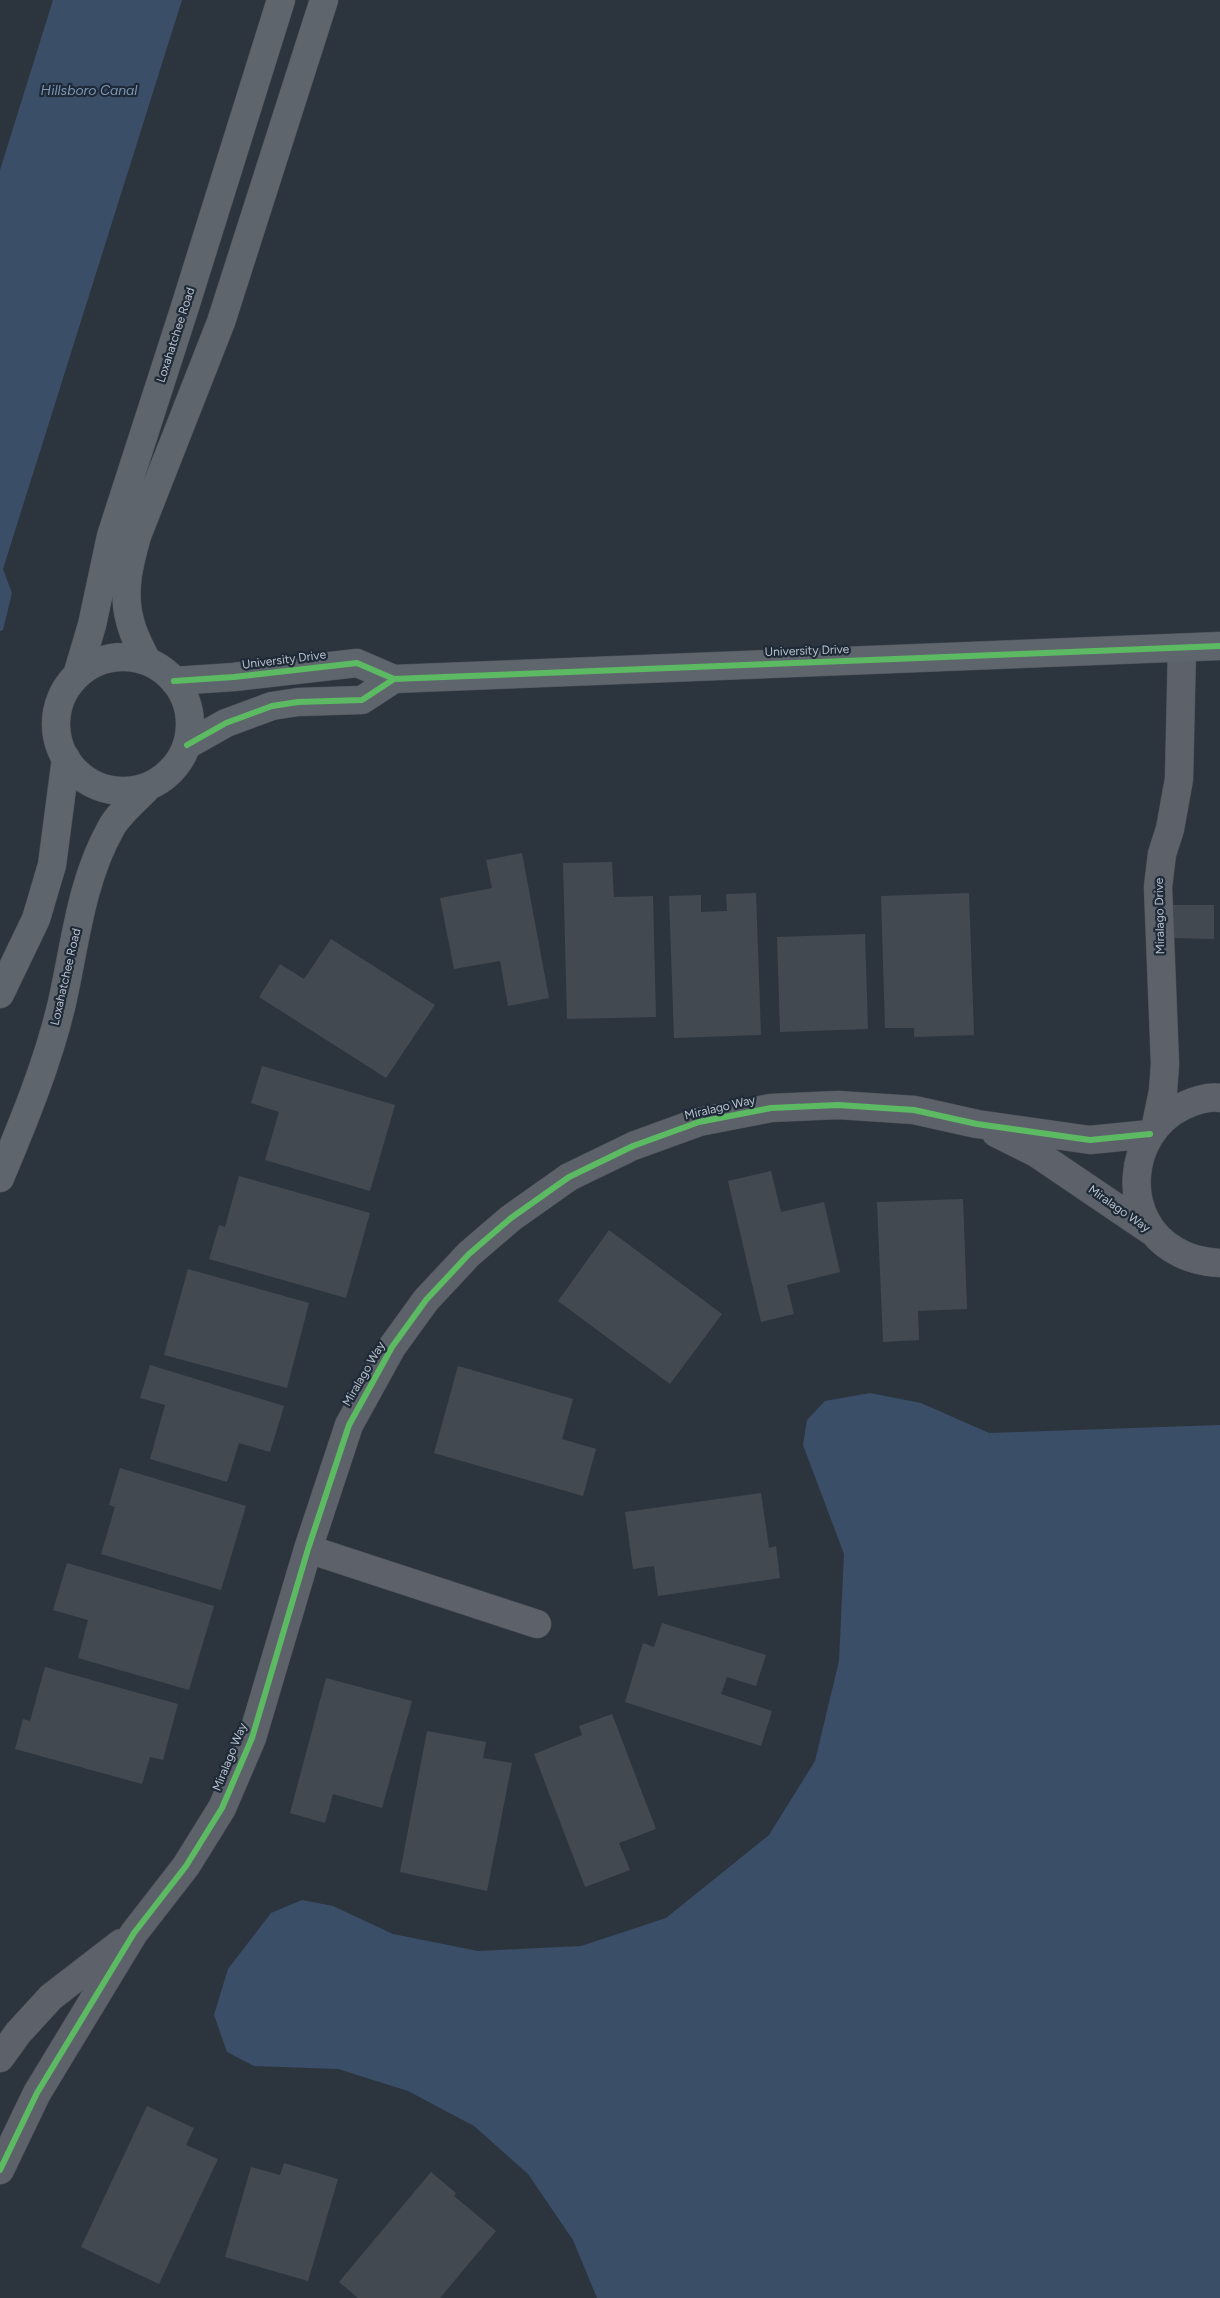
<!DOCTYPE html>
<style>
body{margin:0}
canvas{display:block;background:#2c343d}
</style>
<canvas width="1220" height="2298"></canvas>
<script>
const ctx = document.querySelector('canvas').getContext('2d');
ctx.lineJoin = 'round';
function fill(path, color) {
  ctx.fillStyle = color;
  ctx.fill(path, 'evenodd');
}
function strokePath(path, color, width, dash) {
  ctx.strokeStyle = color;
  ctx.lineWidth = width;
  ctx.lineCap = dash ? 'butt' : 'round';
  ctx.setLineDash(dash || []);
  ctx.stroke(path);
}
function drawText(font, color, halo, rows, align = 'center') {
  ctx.font = font + ' Figtree,sans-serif';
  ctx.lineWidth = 4.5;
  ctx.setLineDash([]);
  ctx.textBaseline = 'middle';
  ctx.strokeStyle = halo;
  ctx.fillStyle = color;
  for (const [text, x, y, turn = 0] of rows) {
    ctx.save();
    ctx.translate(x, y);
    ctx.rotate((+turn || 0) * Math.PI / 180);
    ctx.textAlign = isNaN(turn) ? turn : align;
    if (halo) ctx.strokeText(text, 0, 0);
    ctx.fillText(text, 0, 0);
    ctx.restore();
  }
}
fill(new Path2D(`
 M53 0H182L3 569 12 593 3 630 0 631V170Z
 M870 1393 921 1403 989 1433 1220 1425V2298H597L573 2240 528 2174 474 2126 408 2091 338 2069 254 2066 227 2052 214 2015 228 1969 271 1913 302 1900 333 1906 393 1934 478 1951 581 1946 666 1918 769 1835 815 1761 839 1661 844 1554 803 1445 807 1420 825 1401Z`), '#3a4e68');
fill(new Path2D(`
 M522 853 549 998 508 1006 500 961 454 969 440 898 492 888 486 860Z
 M612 862 614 897 653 896 656 1017 567 1019 563 863Z
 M756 893 761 1035 674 1038 669 896 701 895V912L727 911 726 894Z
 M969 893 974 1035 914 1037V1028H885L881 896Z
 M1171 905H1214V939L1171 938Z
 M865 934 868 1029 780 1032 777 937Z
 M331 939 435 1005 386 1078 259 997 280 964 304 979Z
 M262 1066 395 1105 370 1191 265 1160 279 1112 251 1103Z
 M771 1171 781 1212 824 1202 840 1272 787 1285 794 1314 761 1322 728 1181Z
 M239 1176 370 1213 346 1298 209 1259 219 1225 225 1227Z
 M963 1199 967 1309 918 1311 919 1340 883 1342 877 1202Z
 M609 1230 722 1314 670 1384 558 1301Z
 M188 1269 309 1303 287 1388 164 1355Z
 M150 1365 284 1406 270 1452 239 1443 227 1482 150 1459 165 1405 140 1398Z
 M458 1366 573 1399 562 1439 596 1449 583 1496 434 1453Z
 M120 1468 246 1506 221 1590 101 1554 115 1507 109 1505Z
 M761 1493 769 1548 776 1546 780 1578 658 1596 654 1566 633 1569 625 1512Z
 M67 1563 214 1606 189 1690 78 1658 88 1620 53 1610Z
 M662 1623 766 1655 756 1686 727 1677 721 1694 772 1711 761 1746 625 1702 643 1643 654 1647Z
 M45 1667 178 1704 163 1760 150 1757 142 1784 15 1749 23 1719 30 1721Z
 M326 1678 412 1701 382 1808 333 1794 325 1823 290 1813Z
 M612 1714 656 1829 619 1843 630 1870 585 1887 534 1754 582 1735 579 1726Z
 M427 1731 486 1742 483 1758 512 1763 487 1891 400 1872Z
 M147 2106 194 2128 186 2145 218 2159 159 2284 81 2247Z
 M284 2163 338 2179 308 2281 225 2257 251 2167 280 2175Z
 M431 2172 456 2193 454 2196 496 2231 440 2298H358L339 2282Z`), '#434951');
const minor = new Path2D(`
 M1220 1098C1208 1096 1194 1101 1183 1106 1126 1133 1119 1220 1176 1251 1189 1259 1205 1262 1220 1263
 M1156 1125 1163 1091 1165 1064 1158 887 1162 854 1170 829 1179 779 1182 648
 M996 1133 1036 1153 1154 1233
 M308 1549 537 1624
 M0 2058 18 2033 51 1997 121 1943
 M0 2170 37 2093 134 1933 186 1866 222 1808 252 1738 308 1549 349 1425 392 1347 426 1300 469 1254 511 1218 569 1177 633 1146 699 1122 771 1108 838 1105 914 1110 977 1124 1090 1140 1150 1134`);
const major = new Path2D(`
 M56 724a67 67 0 1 1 134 0a67 67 0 1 1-134 0Z
 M147 661C141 649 133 635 130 621 122 592 129 564 137 536L221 322 324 0
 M78 672 92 625 111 536 184 310 281 0
 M174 681 234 677 357 663 394 679 1220 646
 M187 745 226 723 272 706 298 702 362 700 394 679
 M0 994 36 919 52 865 66 758
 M0 1178C23 1123 47 1065 61 1007 75 947 80 883 111 828 119 813 137 799 149 786`);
strokePath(minor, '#4b5057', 29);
strokePath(major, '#4a5059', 29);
strokePath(minor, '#5d626a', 28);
strokePath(major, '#5f656c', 28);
strokePath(new Path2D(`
 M174 681 234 677 357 663 394 679 1220 646
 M187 745 226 723 272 706 298 702 362 700 394 679
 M0 2170 37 2093 134 1933 186 1866 222 1808 252 1738 308 1549 349 1425 392 1347 426 1300 469 1254 511 1218 569 1177 633 1146 699 1122 771 1108 838 1105 914 1110 977 1124 1090 1140 1150 1134`), '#5cba63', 6);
drawText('12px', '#b8c0cc', '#1f2a38', [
 ["Loxahatchee Road",176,335,-72],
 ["University Drive",807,651,-2],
 ["University Drive",284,660,-7],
 ["Miralago Drive",1160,916,-91],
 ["Loxahatchee Road",66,977,-77],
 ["Miralago Way",720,1108,-13],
 ["Miralago Way",1119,1209,35],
 ["Miralago Way",364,1374,-60],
 ["Miralago Way",230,1757,-68]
]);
drawText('italic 14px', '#7e97b4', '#1f2a38', [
 ["Hillsboro Canal",89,91]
]);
</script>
